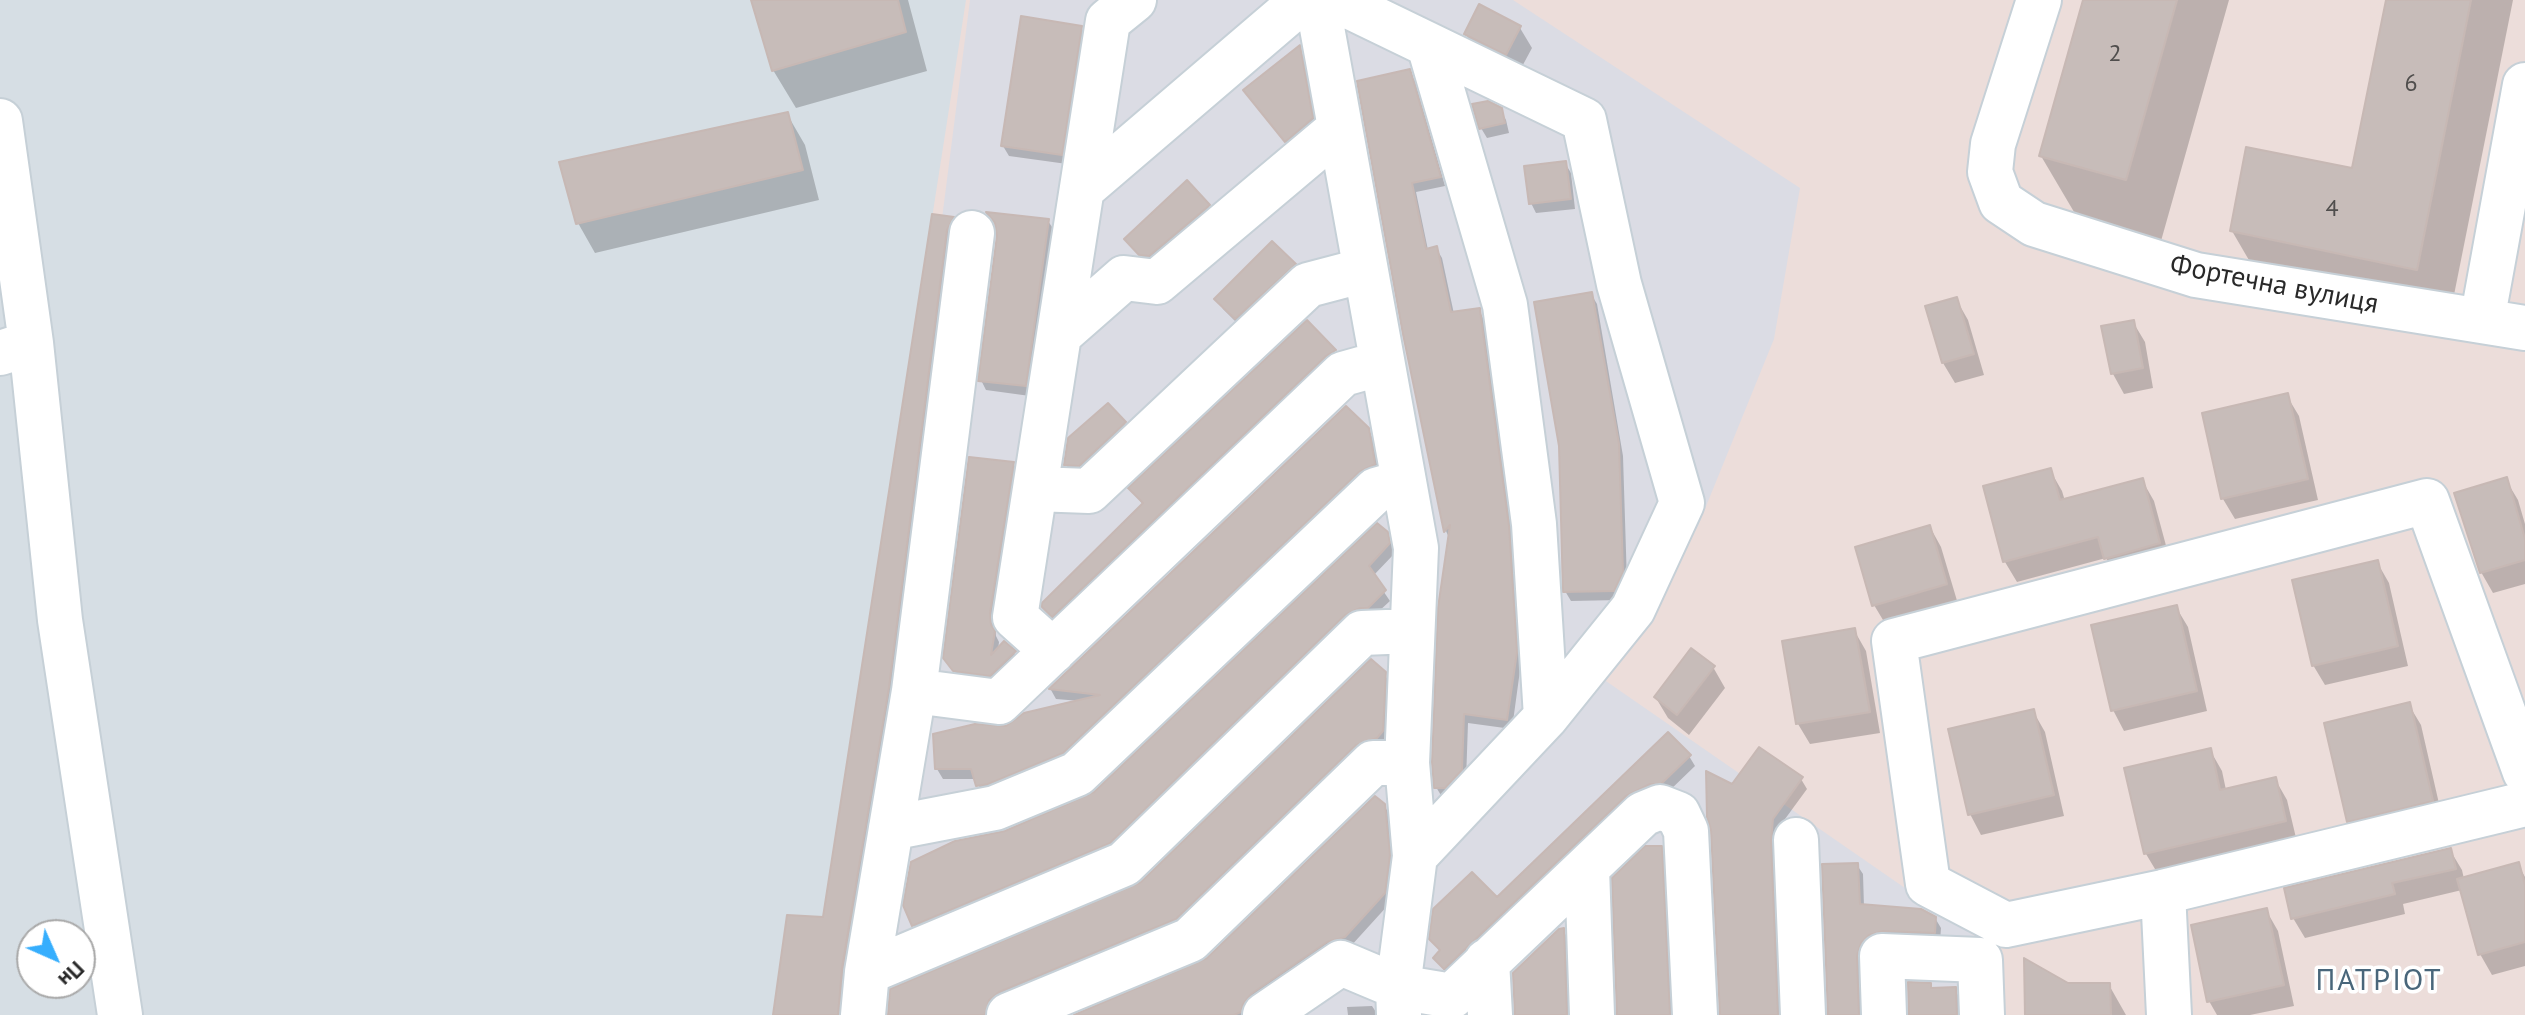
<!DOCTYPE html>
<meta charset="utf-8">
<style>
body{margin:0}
#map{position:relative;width:2525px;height:1015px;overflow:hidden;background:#ecddda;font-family:"PT Sans",sans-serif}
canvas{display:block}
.north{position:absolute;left:16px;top:919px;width:80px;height:80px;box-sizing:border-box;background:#fff;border:2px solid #a9a9a9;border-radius:50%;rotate:135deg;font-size:22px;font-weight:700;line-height:32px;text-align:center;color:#292929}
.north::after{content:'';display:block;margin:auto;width:28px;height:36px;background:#36aefd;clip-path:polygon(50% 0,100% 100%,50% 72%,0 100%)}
</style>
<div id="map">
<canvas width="2525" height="1015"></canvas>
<div class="north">Пн</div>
</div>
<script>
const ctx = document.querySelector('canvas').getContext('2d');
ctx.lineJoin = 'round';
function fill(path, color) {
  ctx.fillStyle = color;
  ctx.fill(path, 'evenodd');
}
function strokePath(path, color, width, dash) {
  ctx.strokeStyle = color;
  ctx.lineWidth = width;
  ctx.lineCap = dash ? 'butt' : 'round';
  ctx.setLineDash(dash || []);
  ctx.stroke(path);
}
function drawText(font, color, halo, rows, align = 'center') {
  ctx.font = font + ' "PT Sans",sans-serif';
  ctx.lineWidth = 7;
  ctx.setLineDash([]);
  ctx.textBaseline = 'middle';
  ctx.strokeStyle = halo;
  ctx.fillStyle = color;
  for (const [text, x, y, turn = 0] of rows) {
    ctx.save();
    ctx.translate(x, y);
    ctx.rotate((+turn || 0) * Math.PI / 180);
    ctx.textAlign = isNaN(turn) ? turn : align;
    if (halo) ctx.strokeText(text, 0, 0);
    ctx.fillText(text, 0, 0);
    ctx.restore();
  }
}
fill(new Path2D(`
 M970 0H1513L1800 188 1774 339 1698 526 1603 679 1996 951 1997 1015H840Z`), '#dbdce4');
fill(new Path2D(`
 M0 0H966L823 917 787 915 773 1015H0ZM32 935H80V983H32Z`), '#d6dee4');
fill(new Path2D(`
 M753 0H908L927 71 796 108 773 70Z
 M2085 0H2229L2161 241 2077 217 2041 156Z
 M2388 0H2513L2448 325 2264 286 2232 231 2354 170Z
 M1081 27 1086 37 1067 164 1009 156 1003 146Z
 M1520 28 1532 48 1518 74 1478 54 1466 34Z
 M1299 48 1304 57 1317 129 1292 150 1252 100Z
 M1409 71 1415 81 1445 186 1416 192 1428 250 1436 248 1442 258 1454 314 1479 310 1484 320 1514 538 1521 663 1512 729 1468 723 1466 781 1442 797 1436 787 1450 540 1446 531 1405 334Z
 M1500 109 1506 120 1509 133 1487 138 1481 128Z
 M787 114 805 145 819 200 595 253 578 223Z
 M1565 163 1571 173 1575 209 1536 213 1531 203Z
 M1208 206 1214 216 1146 264 1127 239Z
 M990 215 1048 221 1054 230 1030 396 986 390 981 380 999 236 997 226Z
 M934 216 952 218 958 228 894 698 844 1015H775L825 919Z
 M1294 265 1300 275 1242 328 1223 309 1217 299Z
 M1591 294 1597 304 1623 456 1627 583 1619 600 1571 601 1565 591Z
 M1956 299 1968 320 1984 375 1955 383 1943 363 1927 307Z
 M2133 322 2145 342 2153 388 2124 394 2113 374Z
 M1307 323 1334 351 1340 361 1059 625 1050 617 1044 607 1144 506 1131 489Z
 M2287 396 2299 416 2318 500 2235 519 2223 499 2204 415Z
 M1346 409 1367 429 1374 440 1380 474 1069 762 983 795 976 779H943L937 769 1007 728 1080 701 1056 699 1051 690Z
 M1124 423 1130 433 1085 475 1072 474 1066 465Z
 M1013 463 1018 473 995 624 996 636 999 642 998 650 1004 644 1014 653 1020 662 996 685 961 680 952 668Z
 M2050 470 2062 491 2065 501 2142 480 2154 501 2171 564 2118 578 2106 558 2017 582 2005 562 1985 487Z
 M2506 480 2518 500 2525 524V584L2493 593 2481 572Z
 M1930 527 1941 547 1958 604 1886 625 1874 605Z
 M1386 533 1392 544 1394 554 1373 576 1390 601 1115 852 920 935 914 925 1005 833 1095 794Z
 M2377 562 2389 583 2408 666 2325 685 2313 665Z
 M2176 607 2188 627 2207 711 2124 731 2113 710Z
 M1854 630 1866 651 1880 733 1810 744 1798 724 1785 642Z
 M1713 667 1725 688 1689 735 1668 718 1656 698Z
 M1384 673 1390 684 1388 742 1181 928 992 1015H890L1142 884Z
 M2409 705 2421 725 2443 821 2360 841 2349 821Z
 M2033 711 2045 732 2064 816 1981 835 1970 814Z
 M1668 734 1689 756 1695 766 1667 793 1450 978 1435 958 1441 953 1432 939 1497 900Z
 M2210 750 2222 771 2226 790 2275 779 2287 800 2297 842 2158 874 2146 854 2127 770Z
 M1801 779 1807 789 1777 830 1782 1015H1722L1733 787Z
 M1384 805 1390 816 1394 867 1390 903 1350 947 1247 1015H1079L1201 965Z
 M1661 848 1666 858 1674 1015H1619Z
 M2450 850 2462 870 2464 879 2518 864 2525 877V966L2492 975 2480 954 2462 890 2403 904 2405 914 2305 938 2293 918Z
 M1857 865 1863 874 1864 907 1935 918 1941 928 1940 942 1863 1015H1830Z
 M2266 910 2278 931 2294 1006 2250 1015H2217L2209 1001Z
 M1563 930 1569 940 1571 1015H1517Z
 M1930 985 1933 990 1955 989 1960 999 1961 1015H1911Z
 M2068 985H2109L2126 1015H2027Z
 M1372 1006 1378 1015H1348L1347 1007Z`), '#0003');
const building = new Path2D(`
 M751 0H898L906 32 772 71Z
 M2083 0H2177L2126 180 2039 156Z
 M2386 0H2471L2417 270 2230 231 2246 147 2352 168Z
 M1479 4 1521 26 1506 55 1464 34Z
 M1021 16 1082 26 1062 155 1001 146Z
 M1300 45 1313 118 1285 142 1243 90Z
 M1410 69 1441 177 1412 183 1426 249 1437 246 1451 312 1480 308V310L1509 526 1517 652 1507 720 1464 714 1462 770 1445 788H1434L1432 762 1438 608 1450 525 1444 532 1403 334 1357 81Z
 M1488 101 1502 108 1505 123 1479 129 1472 104Z
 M788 112 803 170 576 224 559 162Z
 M1566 161 1571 199 1529 204 1524 166Z
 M1187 180 1210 205 1149 256 1139 255 1124 239Z
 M986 212 1049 219 1026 386 978 381 997 236 995 223Z
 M932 214 954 217 947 230 889 687 842 968 838 1015H773L787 915 823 917Z
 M1272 241 1296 264 1235 319 1214 299Z
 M1592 292 1619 444 1623 572 1614 591 1563 592 1559 446 1534 302Z
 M1957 297 1974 354 1942 363 1925 306Z
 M1307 320 1336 350 1326 356 1052 617 1042 607V603L1143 503 1128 488Z
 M2134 320 2143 368 2111 374 2101 326Z
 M2288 393 2308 479 2221 499 2202 413Z
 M1108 403 1126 422 1079 466 1064 465 1068 438Z
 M1346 406 1369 428 1375 464 1359 472 1063 753 988 784 976 786 971 769H935L933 734 975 724 1006 726 1024 713 1100 695 1049 689Z
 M969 457 1014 462 990 613 991 625 995 631 991 655 1004 641 1016 651 990 676 953 671 943 658Z
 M2051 468 2060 500 2143 478 2160 543 2104 559 2098 537 2003 562 1983 486Z
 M2507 477 2525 539V560L2480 573 2454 493Z
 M1377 523 1388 532 1390 543 1369 566 1386 590 1368 608H1360L1345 615 1110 843 912 926 903 905 911 862 955 841 1005 831 1094 792Z
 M1930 525 1947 584 1872 606 1855 547Z
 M2378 560 2398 646 2312 666 2292 580Z
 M2177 605 2197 691 2111 711 2091 625Z
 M1855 628 1870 712 1796 724 1782 641Z
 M1691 648 1715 666 1677 715 1654 697Z
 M1371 659 1386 672 1383 731 1377 738 1356 745 1176 919 999 992 989 1000 985 1015H888L890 989 1141 882Z
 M2410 702 2433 801 2347 822 2324 723Z
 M2034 709 2054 795 1968 815 1948 729Z
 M1668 732 1691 755 1661 784H1650L1626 796 1444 969 1433 958 1440 950 1429 939 1433 909 1472 872 1497 897Z
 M1759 747 1803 777 1773 819 1771 841 1778 1015H1720L1711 830 1707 817 1706 771 1732 784Z
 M2211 748 2220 790 2276 777 2286 821 2144 854 2124 768Z
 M1375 796 1385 804 1390 855 1385 893 1345 937 1327 942 1251 994 1243 1004 1241 1012 1234 1015H1074L1207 958Z
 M1645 846H1662L1670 1015H1617L1612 878Z
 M2451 848 2456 869 2392 883 2395 894 2291 919 2284 888Z
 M2519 862 2525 885V942L2478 955 2457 879Z
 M1858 863 1860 904 1921 909 1936 917 1935 933 1883 931 1869 935 1861 943 1857 956 1859 1015H1828L1822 864Z
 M2267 908 2284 985 2207 1002 2191 925Z
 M1564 928 1567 1015H1515L1513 973 1559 929Z
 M2024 958 2068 983H2110L2111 1015H2025Z
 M1908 982 1931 983V988L1956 987 1957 1015H1909Z`);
fill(building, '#c7bcb9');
strokePath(building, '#c7b8b4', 2);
const minor = new Path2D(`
 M1317 0 1416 548 1407 763 1415 856 1398 987 1399 1015
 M1336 0 1584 120 1619 284 1682 503 1633 609 1546 717 1415 856
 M2039 0 1993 144 1990 172 2001 202 2034 224 2196 275 2525 328
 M1429 45 1505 305 1534 524 1546 717
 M0 121 31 343 0 353
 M1082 189 1303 0
 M2482 321 2525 85
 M1059 335 1124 278 1157 282 1340 128
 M31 343 60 620 120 1015
 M1035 489 1089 491 1308 285 1365 270
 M1053 651 1015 617 1108 21 1134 0
 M914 691 999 702 1343 374 1382 363
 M2525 772 2427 501 1894 641 1928 884 2006 925 2163 892 2525 804
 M891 828 995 808 1077 774 1376 490 1404 482
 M1796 840 1803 1015
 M1587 868 1592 1015
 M2163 892 2169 1015
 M1487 961 1490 1015
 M867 972 1124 864 1362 633 1412 631
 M863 1015 867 972 914 691 972 233
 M1009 1015 1190 940 1373 763H1407
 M1265 1015 1341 963 1398 987 1452 996 1643 814 1660 807 1678 814 1686 831 1695 1015
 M1884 1015 1882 956 1980 960 1982 1015`);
strokePath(minor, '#c6d0d7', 48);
strokePath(minor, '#fff', 44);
drawText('24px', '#504e4d', null, [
 ["2",2115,54],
 ["6",2411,84],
 ["4",2332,209]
]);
drawText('28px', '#292929', '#fff', [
 ["Фортечна вулиця",2274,285,11]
]);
ctx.letterSpacing = '2px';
drawText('30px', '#49667a', '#fff', [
 ["ПАТРІОТ",2379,981]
]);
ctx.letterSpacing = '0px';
</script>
